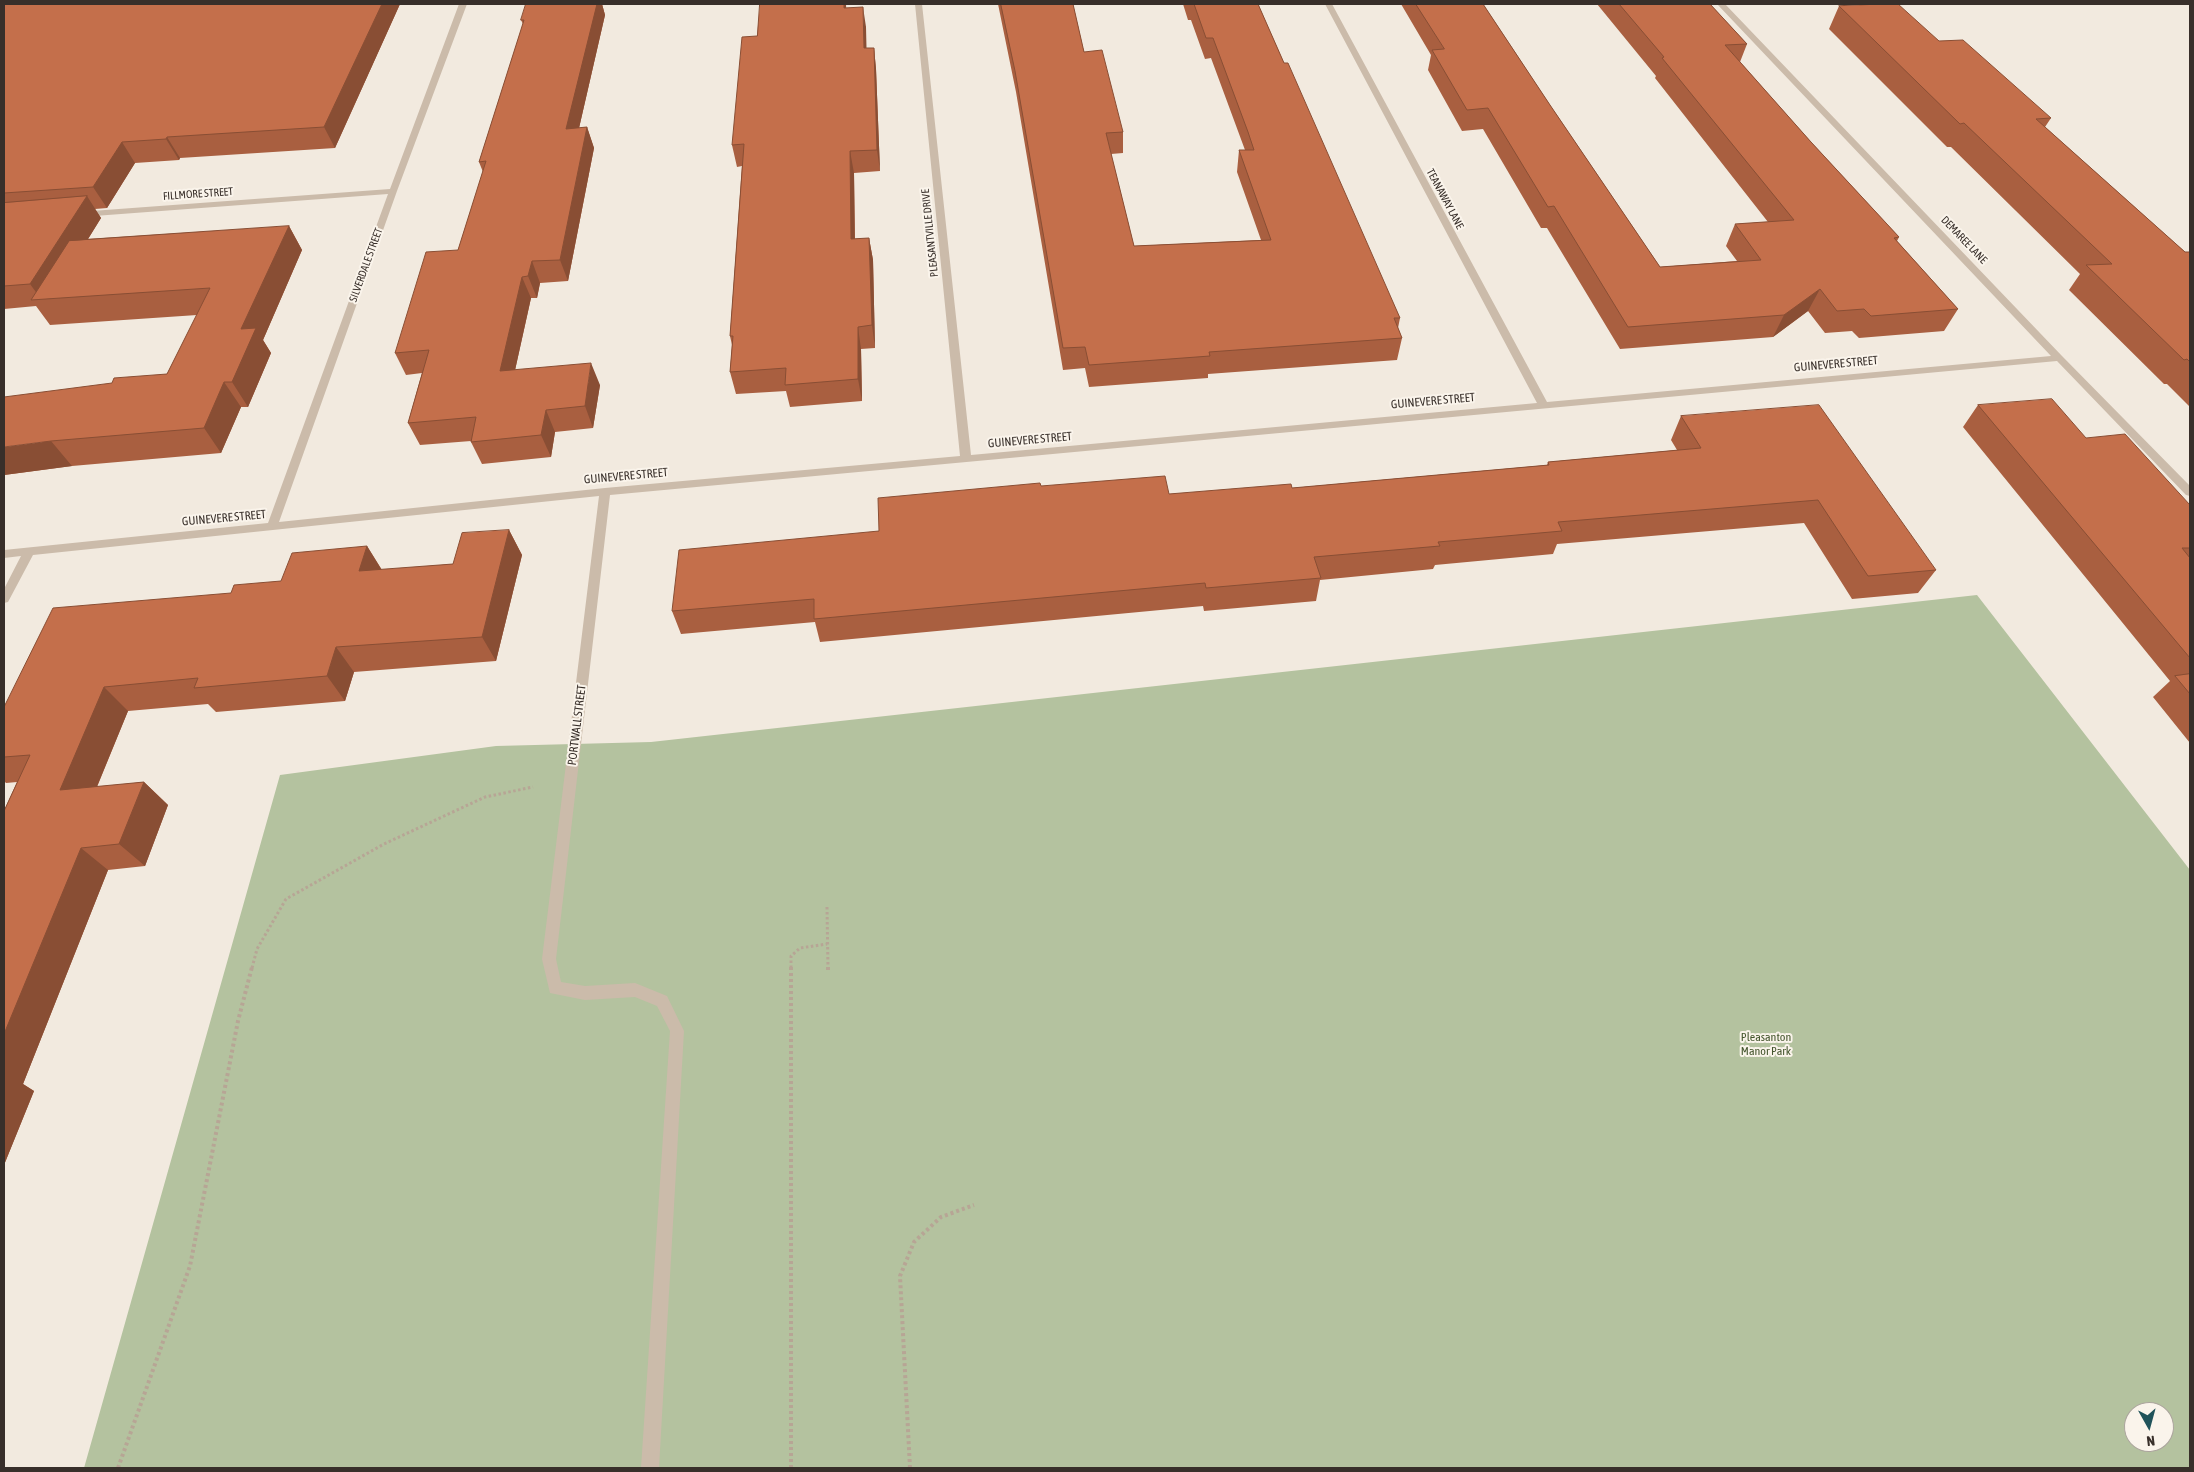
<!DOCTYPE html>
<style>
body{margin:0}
#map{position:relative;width:2194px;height:1472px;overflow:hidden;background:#f2eadf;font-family:"Asap Condensed",sans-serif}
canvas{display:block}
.frame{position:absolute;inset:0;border:5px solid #382f2a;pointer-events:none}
.north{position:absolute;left:2124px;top:1402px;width:50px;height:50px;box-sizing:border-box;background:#faf4eb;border:1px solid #aca59e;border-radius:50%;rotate:173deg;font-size:14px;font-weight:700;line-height:20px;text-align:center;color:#382f2a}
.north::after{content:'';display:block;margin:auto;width:18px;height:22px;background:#20535a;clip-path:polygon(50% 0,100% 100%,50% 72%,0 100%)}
</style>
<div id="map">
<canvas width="2194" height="1472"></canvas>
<div class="frame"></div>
<div class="north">N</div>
</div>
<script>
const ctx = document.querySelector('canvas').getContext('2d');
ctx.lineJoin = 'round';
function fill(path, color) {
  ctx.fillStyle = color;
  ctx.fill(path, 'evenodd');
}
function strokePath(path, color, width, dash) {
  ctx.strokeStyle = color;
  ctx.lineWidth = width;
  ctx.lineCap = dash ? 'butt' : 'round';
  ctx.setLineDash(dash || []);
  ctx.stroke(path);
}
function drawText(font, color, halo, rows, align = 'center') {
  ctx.font = font + ' "Asap Condensed",sans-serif';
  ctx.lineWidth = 4;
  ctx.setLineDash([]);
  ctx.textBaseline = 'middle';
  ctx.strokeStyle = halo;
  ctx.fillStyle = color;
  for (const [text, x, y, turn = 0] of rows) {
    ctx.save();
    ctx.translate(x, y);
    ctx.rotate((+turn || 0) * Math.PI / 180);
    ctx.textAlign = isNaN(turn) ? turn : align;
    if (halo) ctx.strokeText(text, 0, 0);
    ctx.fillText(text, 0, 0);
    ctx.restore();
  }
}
fill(new Path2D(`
 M1977 595 2190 870V1468H84L280 775 496 746 651 742ZM2134 1412H2164V1442H2134Z`), '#b4c29f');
strokePath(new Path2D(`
 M827 907 828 968
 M252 968 257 949 286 899 384 844 485 797 533 787
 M791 968V956L800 948 827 944`), '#b7a595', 3, [2.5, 2.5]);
strokePath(new Path2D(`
 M791 967V1468
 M828 967V971
 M118 1468 190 1266 238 1021 252 967
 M910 1468 900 1276 914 1242 941 1217 974 1205`), '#b7a595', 4, [3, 3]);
fill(new Path2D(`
 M459 4H467L397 191 279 522 605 488 960 456 915 4H922L971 455 1537 403 1325 4H1332L1547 402 2051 356 1717 4H1725L2062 356 2190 486V496L2186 495 2057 361 610 495 556 959 561 982 585 986 635 983 667 996 684 1031 659 1468H641L670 1031 657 1006 635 997 585 1000 550 993 542 959 599 496 33 555 8 602 4 603V589L21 556 4 558V550L268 523 388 194 81 217 78 216V212L390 189Z`), '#cbbbaa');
fill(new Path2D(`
 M4 4H400L335 148 180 158 179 160 135 163 107 208 95 209 101 218 88 239 289 226 302 250 263 340 271 353 248 407H241L221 453 72 466 4 475 112 383 167 374 197 315 50 325 36 306 4 309Z
 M526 4H602L605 15 579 128 587 127 594 148 568 281 540 283 537 298H531L515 370 600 385 593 428 555 432 551 457 482 464 471 442V441L420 445 408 423 422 373 406 375 395 353 458 250 483 172 479 162 523 24 521 20Z
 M998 4H1073L1084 52 1123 132V153L1111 154 1134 246 1261 240 1237 172 1239 150H1245L1211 58 1205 59 1191 20H1188L1183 4H1258L1284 63 1400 318 1398 328 1402 338 1397 360 1208 374V378L1089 387 1085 368 1063 370 1016 92Z
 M1401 4H1483L1550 105 1660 267 1737 261 1726 246 1735 224 1768 222 1655 78 1656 76 1597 4H1710L1747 44 1740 62 1811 142 1899 237 1897 241 1958 309 1944 331 1859 338 1852 331 1825 333 1808 311 1773 337 1620 349 1547 228H1541L1483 129 1462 131 1428 70 1431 55Z
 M1839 6 1939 41 2051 118 2045 127 2185 252H2190V407L2167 384H2164L2069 290 2080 274 1951 147H1947L1829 29Z
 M846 8 866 27V48H874L876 69 880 171 854 173 855 239 869 238 873 260 875 348 861 349 862 401 790 407 786 391 736 394 730 372 732 345 730 336 742 166 737 167 732 145Z
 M1978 405 2086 438 2190 505V743L2153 697 2170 681 1963 427Z
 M1681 416 1936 570 1918 593 1852 599 1804 523 1557 544 1553 554 1435 565 1433 569 1320 580 1316 601 1204 611 1203 606 820 642 815 622 681 634 672 611 879 531 1041 486 1169 494 1292 488 1547 465 1548 462 1677 450 1671 440Z
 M509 530 522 555 496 661 354 672 345 701 216 712 208 704 128 711 97 787 144 782 168 805 145 866 108 870 23 1084 34 1091 4 1165V811L17 782 6 783 4 781V707L231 593 281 581 367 546 382 570 453 564Z`), '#a95f40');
fill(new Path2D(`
 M382 4H400L335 148 324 127Z
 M592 4H602L605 15 574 150 566 129Z
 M844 4H846L847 28 844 8Z
 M863 7 866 27 867 69 864 48Z
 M874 48 876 69 880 171 877 150Z
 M587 127 594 148 568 281 560 260Z
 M167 137 180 158 179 160 166 139Z
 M122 142 135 163 107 208 93 187Z
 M850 151 854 173 855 261 851 239Z
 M87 196 101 218 51 299H41L30 284Z
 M289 226 302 250 263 340 271 353 248 407 232 382 241 329Z
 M869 238 873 260 875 348 872 325Z
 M532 261 540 283 537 298 528 276Z
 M522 277 531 298 510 393 500 371Z
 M1820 289 1808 311 1773 337 1784 315Z
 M858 327 861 349 862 401 858 379Z
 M591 363 600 385 593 428 585 406Z
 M224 382 241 407 221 453 204 428Z
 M546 410 555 432 551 457 541 435Z
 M51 441 72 466 4 475V447Z
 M509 530 522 555 496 661 482 637Z
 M367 546 383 572 359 571Z
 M336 647 354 672 345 701 327 676Z
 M104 687 128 711 86 813 60 790Z
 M144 782 168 805 145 866 119 844Z
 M81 848 108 870 23 1084 34 1091 4 1165V1034Z`), '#894e34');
const building = new Path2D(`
 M4 4H382L324 127 167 137 166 139 122 142 93 187 4 193Z
 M526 4H597L566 129 587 127 560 260 532 261 528 276 522 277 500 371 591 363 585 406 546 410 541 435 471 442 476 417 408 423 429 350 395 353 426 252 458 250 486 161 479 162 524 20H521Z
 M760 4H844V8L863 7 864 48H874L877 150 850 151 851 239 869 238 872 325 858 327V379L785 385 786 368 730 372 733 336H730L744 144 732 145 742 37 757 36Z
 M1001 4H1073L1084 52 1102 50 1123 132 1106 133 1134 246 1271 240 1239 150H1254L1248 132 1213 38H1206L1194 4H1258L1284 63H1288L1400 318H1394L1402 338 1209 352 1210 356 1089 365 1085 347 1063 348 1015 71Z
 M1416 4H1483L1550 105 1660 267 1761 260 1735 224 1794 220 1662 58 1664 57 1619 4H1710L1747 44 1725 45 1811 142 1899 237 1894 238 1958 309 1871 316 1864 309 1837 311 1820 289 1784 315 1628 327 1554 206 1548 207 1488 108 1467 110 1432 50 1444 49Z
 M1882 4H1898L1939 41 1963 40 2051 118 2036 119 2185 252H2190V362L2187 359 2184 360 2086 265 2112 264 1964 123 1960 124 1839 6Z
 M87 196 30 284 4 286V203Z
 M289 226 241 329 256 328 232 382H224L204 428 51 441 4 447V397L112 383 114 378 167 374 210 288 31 300 69 241Z
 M2052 399 2086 438 2125 434 2190 505V548H2182L2190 558V658L1978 405Z
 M1819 405 1936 570 1868 576 1818 500 1558 522 1562 531 1438 542 1440 546 1314 557 1321 578 1206 588 1205 583 814 619V599L672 611 679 550 879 531 878 498 1040 483 1041 486 1165 476 1169 494 1291 484 1292 488 1549 465 1548 462 1701 448 1681 416Z
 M509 530 482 637 336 647 327 676 194 688 198 678 104 687 60 790 144 782 119 844 81 848 4 1034V811L30 755 4 757V707L53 608 231 593 234 585 281 581 292 553 367 546 359 571 453 564 462 533Z
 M2190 674V694L2175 676Z`);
fill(building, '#c46f4b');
strokePath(building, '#894e34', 1);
drawText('11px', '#382f2a', '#faf4eb', [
 ["FILLMORE STREET",198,194,-4],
 ["TEANAWAY LANE",1445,199,62],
 ["PLEASANTVILLE DRIVE",930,233,-96],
 ["DEMAREE LANE",1964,240,46],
 ["SILVERDALE STREET",366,265,-70]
]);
drawText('12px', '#382f2a', '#faf4eb', [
 ["GUINEVERE STREET",1836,364,-5],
 ["GUINEVERE STREET",1433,401,-5],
 ["GUINEVERE STREET",1030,440,-5],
 ["GUINEVERE STREET",626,476,-5],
 ["GUINEVERE STREET",224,518,-5],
 ["PORTWALL STREET",577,725,-83]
]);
drawText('12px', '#45562e', '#faf4eb', [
 ["Pleasanton",1766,1037],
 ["Manor Park",1766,1051]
]);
</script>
